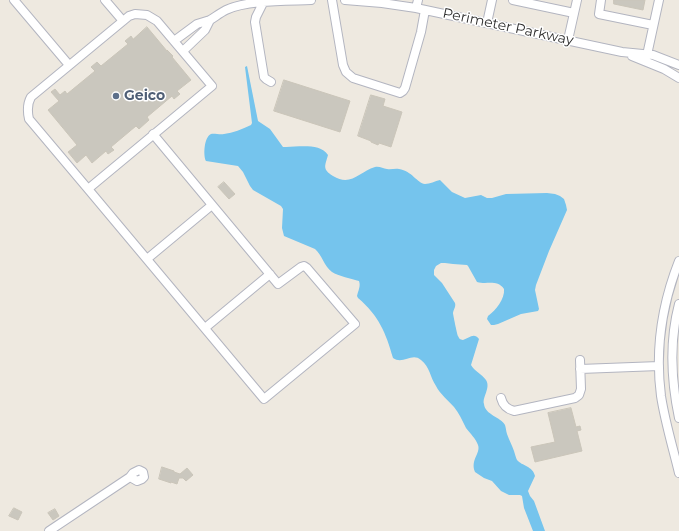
<!DOCTYPE html>
<style>
body{margin:0}
canvas{display:block;background:#eee9e0}
</style>
<canvas width="679" height="531"></canvas>
<script>
const ctx = document.querySelector('canvas').getContext('2d');
ctx.lineJoin = 'round';
function fill(path, color) {
  ctx.fillStyle = color;
  ctx.fill(path, 'evenodd');
}
function strokePath(path, color, width, dash) {
  ctx.strokeStyle = color;
  ctx.lineWidth = width;
  ctx.lineCap = dash ? 'butt' : 'round';
  ctx.setLineDash(dash || []);
  ctx.stroke(path);
}
function drawText(font, color, halo, rows, align = 'center') {
  ctx.font = font + ' Montserrat,sans-serif';
  ctx.lineWidth = 3;
  ctx.setLineDash([]);
  ctx.textBaseline = 'middle';
  ctx.strokeStyle = halo;
  ctx.fillStyle = color;
  for (const [text, x, y, turn = 0] of rows) {
    ctx.save();
    ctx.translate(x, y);
    ctx.rotate((+turn || 0) * Math.PI / 180);
    ctx.textAlign = isNaN(turn) ? turn : align;
    if (halo) ctx.strokeText(text, 0, 0);
    ctx.fillText(text, 0, 0);
    ctx.restore();
  }
}
fill(new Path2D(`
 M247 66 258 121 270 129 283 147H286C299 147 320 143 328 155 325 166 322 169 333 176 351 187 359 172 375 167 380 166 383 169 387 169 391 170 395 168 399 169 412 171 417 183 425 184 430 184 435 181 440 180L452 192 465 198 481 195 487 198H492L506 194 547 193 555 194 560 196 564 199 566 205 567 210 549 251 536 285 535 290 539 309 538 311 521 314 498 324 494 325H491L487 319 488 316C496 310 505 299 504 289 497 279 487 285 477 282L468 266 467 265 453 264 445 263H441L436 266 434 270V275L442 283 455 303C456 307 454 308 453 313 453 314 457 334 458 336 460 340 460 339 463 340 469 338 474 332 479 339L471 365C474 371 482 374 486 380 491 388 482 397 484 404 485 415 501 417 505 425 506 428 506 431 507 434 509 440 512 445 514 451 515 454 516 458 517 460 522 466 533 466 535 476L528 491 530 496 534 501 545 531H533L524 508 522 496 520 495H509L501 491 492 481 484 478 475 472C470 460 481 453 478 445 476 439 470 433 466 428 462 420 459 413 454 407 448 400 440 394 436 386 430 377 430 367 421 360 412 352 403 365 393 358 386 333 379 316 358 298L357 296C358 291 361 286 359 281 352 279 338 276 332 272 324 266 322 255 315 249L284 236 282 228 283 209 281 206 253 190 250 186 243 172 238 166 206 161C203 156 204 137 211 134 214 133 220 135 224 134 233 133 242 129 251 125L252 123 245 67Z`), '#75c4ed');
const building = new Path2D(`
 M614 0H645L643 10 614 4Z
 M147 27 167 51V50L173 56 172 57 191 80 177 91 180 94 174 99 172 96 147 117 149 120 139 129 136 126 111 147 114 150 108 154 106 151 92 163 86 155 77 163 68 152 77 145 48 110 59 101 51 92 55 89 60 95 65 91 67 94 95 71 91 67 97 62 101 66 128 44 125 41 131 36 133 39Z
 M284 80 350 101 340 132 274 111Z
 M371 95 385 99 383 106 402 112 391 147 379 143 378 145 371 142V141L358 136Z
 M224 182 235 194 229 199 218 187Z
 M571 408 576 427 580 426 581 430 577 431 582 451 535 462 531 447 555 442 548 413Z
 M162 467 174 471V472L180 474 187 468 193 475 186 481 183 478H179L177 484 171 482V483L159 479Z
 M14 508 22 512 18 520 9 516Z
 M55 509 59 516 53 520 48 513Z`);
fill(building, '#cac7be');
strokePath(building, '#cac5b9', 1);
const minor = new Path2D(`
 M14 0 69 65
 M105 0 123 21
 M332 0 343 65 346 72 353 78 400 93 403 91 405 88 421 32 425 10
 M345 0 382 3 416 8 622 52 653 55 679 65
 M513 0 574 13
 M601 0 599 14 653 25
 M263 3 256 17 255 22 264 77 266 79 271 82
 M416 8 418 0
 M135 14 147 15 157 21 212 86 88 189 29 119C27 110 27 104 31 97L129 16Z
 M210 20C215 17 220 13 226 10 247 0 287 1 311 0
 M487 23 492 0
 M568 40 577 0
 M174 41 197 24 210 20 205 30 183 51
 M647 55 659 0
 M632 56 664 69 679 78
 M88 189 264 399 355 324 307 268 304 266 301 267 278 284 153 134
 M147 259 212 205
 M679 261C662 304 655 350 661 396 665 422 673 448 679 473
 M679 304C669 342 671 380 679 418
 M205 328 270 274
 M580 369 659 366
 M501 398C503 406 507 409 514 411L575 398 579 395 581 389 580 360
 M139 470 143 472 144 477 142 479 137 481 130 477 133 473Z
 M49 531 130 477`);
strokePath(minor, '#b3b5c0', 10);
strokePath(minor, '#fff', 8);
for (const [x, y, r, color] of [
 [116,96,4,"#5c6f8a"]
]) {
  const dot = new Path2D();
  dot.arc(x, y, r, 0, 2 * Math.PI);
  ctx.fillStyle = color;
  ctx.fill(dot);
  strokePath(dot, '#fff', 1.5);
}
drawText('14px', '#2d2d2d', '#fff', [
 ["Perimeter Parkway",508,27,12]
]);
drawText('bold 14px', '#4e5e75', '#fff', [
 ["Geico",124,96]
], 'left');
</script>
